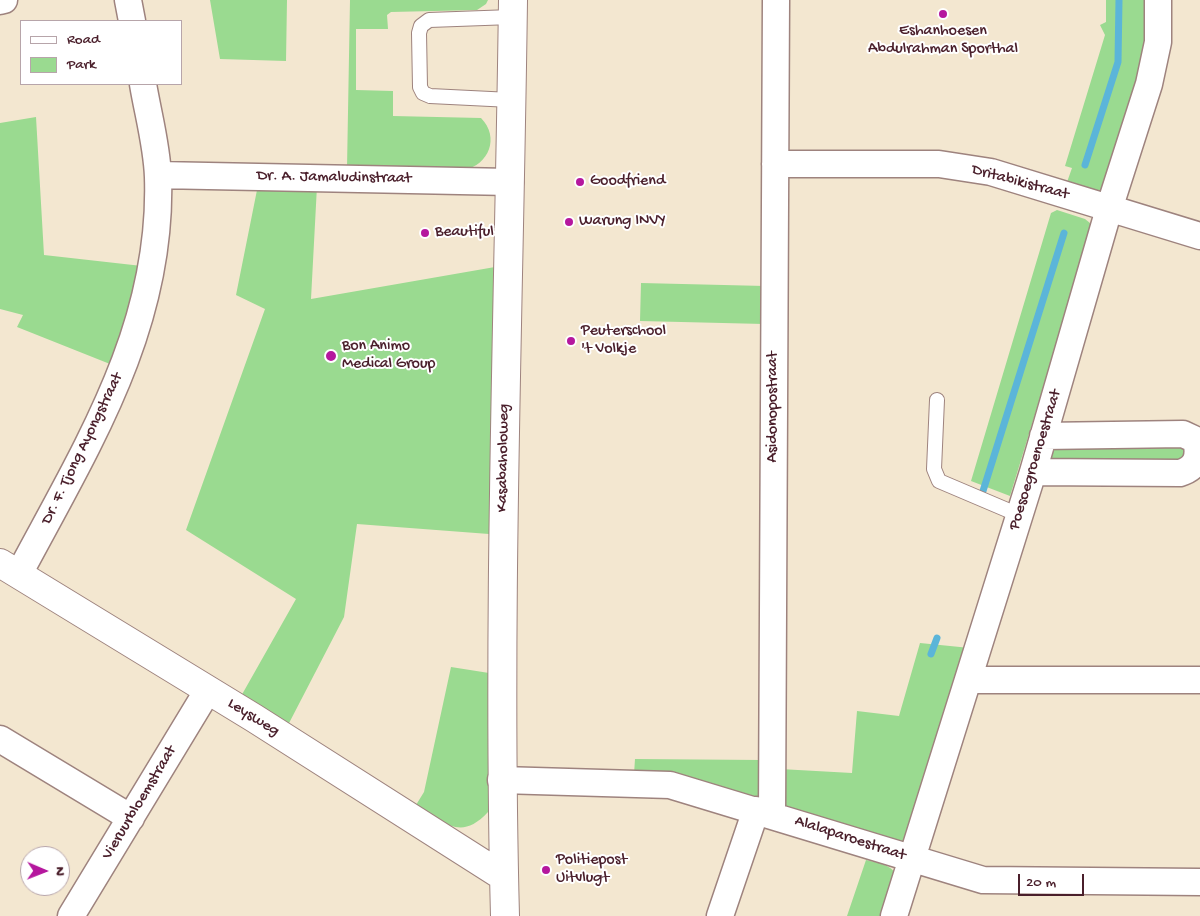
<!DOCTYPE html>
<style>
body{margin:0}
#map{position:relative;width:1200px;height:916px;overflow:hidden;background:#f3e7d0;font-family:"Gochi Hand",sans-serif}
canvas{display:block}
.legend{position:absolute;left:20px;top:20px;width:162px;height:65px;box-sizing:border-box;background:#fff;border:1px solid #b7a5aa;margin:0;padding:6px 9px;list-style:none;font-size:15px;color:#4a1f2b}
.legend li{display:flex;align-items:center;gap:10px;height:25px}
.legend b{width:25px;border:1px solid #b7a5aa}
.north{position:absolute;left:20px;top:846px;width:50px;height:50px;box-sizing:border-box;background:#fff;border:1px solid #b7a5aa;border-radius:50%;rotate:91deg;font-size:14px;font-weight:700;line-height:20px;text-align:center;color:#4a1f2b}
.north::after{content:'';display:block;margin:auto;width:18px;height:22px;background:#b5179e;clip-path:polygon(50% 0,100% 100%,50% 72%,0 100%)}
.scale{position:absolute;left:1018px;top:874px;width:66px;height:22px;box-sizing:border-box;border:2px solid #4a1f2b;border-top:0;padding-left:6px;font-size:15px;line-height:18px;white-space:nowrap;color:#4a1f2b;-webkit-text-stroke:4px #fff;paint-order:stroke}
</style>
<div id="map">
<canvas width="1200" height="916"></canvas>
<ul class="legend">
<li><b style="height:6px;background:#fff"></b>Road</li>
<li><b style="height:14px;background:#9ada90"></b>Park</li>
</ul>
<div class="north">N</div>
<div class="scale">20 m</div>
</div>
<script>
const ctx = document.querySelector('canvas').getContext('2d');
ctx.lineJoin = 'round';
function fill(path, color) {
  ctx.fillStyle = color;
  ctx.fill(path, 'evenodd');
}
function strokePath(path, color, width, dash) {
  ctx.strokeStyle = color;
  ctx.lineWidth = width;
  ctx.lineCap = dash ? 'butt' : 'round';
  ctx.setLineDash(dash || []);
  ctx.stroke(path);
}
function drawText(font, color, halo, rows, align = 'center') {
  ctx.font = font + ' "Gochi Hand",sans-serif';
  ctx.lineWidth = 4;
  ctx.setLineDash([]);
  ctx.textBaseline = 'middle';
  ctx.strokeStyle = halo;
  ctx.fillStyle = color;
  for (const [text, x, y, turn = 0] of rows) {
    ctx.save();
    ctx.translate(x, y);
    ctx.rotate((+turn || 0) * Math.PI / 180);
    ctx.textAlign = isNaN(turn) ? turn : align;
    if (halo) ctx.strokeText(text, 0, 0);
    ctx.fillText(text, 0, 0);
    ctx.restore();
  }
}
fill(new Path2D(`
 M210 0H287L286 61 220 59Z
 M350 0H488L486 4 477 10 391 12 387 15 388 29H356V90L393 91V116L481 118C500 137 489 165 464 170L347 168Z
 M1106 0H1149L1143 69 1102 193 1066 185 1072 168 1065 166 1105 35 1100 25 1106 22Z
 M36 117 44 255 142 266 115 366 17 327 23 315 0 309V123Z
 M258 185 317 186 311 299 495 267 489 534 357 524 344 617 287 727 240 698 296 599 186 530 265 309 236 295Z
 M1057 210 1085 219 1090 223 1091 231 1010 496 971 481 1051 213Z
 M641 283 765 286 764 324 640 321Z
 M1054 445 1188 446 1189 460H1048Z
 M920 643 970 648 914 825 903 842 780 808V769L852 773 857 711 899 716Z
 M451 667 489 673 488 812C460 842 445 822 416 805L424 792Z
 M635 759 762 760 759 796 756 800 634 774Z
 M866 860C877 863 890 864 896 874L885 916H847Z`), '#9ada90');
strokePath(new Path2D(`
 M1085 165 1118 62 1119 0
 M983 491 1064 233
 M931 654 937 638`), '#5bb5d9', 7);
const service = new Path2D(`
 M511 100 430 96 423 93 420 87 419 33 421 26 429 20 512 17
 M937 400 934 469 939 481 1019 515`);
const minor = new Path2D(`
 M128 0 132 21
 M0 1 4 0
 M775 164H939L991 172 1200 236
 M158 175 510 182
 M1033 472 1180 473C1197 468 1200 456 1196 440L1183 434 1043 436
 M19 574C87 446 163 327 158 177 157 146 148 114 143 84
 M968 680H1200
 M0 739 131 818
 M501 780 670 785 983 880 1200 882
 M772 815 776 0
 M71 916 208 690
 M720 916 756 810
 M894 916 1033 472 1109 209 1149 84 1158 42V0`);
const tertiary = new Path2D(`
 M0 563 254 718 504 877
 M505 916C497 611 509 305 513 0`);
strokePath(service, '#9e837e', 16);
strokePath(minor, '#9e837e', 29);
strokePath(tertiary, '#9e837e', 30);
strokePath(service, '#fff', 14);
strokePath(minor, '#fff', 26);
strokePath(tertiary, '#fff', 28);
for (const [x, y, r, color] of [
 [943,14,5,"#b5179e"],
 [580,182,5,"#b5179e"],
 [569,222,5,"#b5179e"],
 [425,233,5,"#b5179e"],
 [571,341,5,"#b5179e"],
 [331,356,6,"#b5179e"],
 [546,870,5,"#b5179e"]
]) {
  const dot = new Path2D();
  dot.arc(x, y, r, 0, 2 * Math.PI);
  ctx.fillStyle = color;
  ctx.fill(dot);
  strokePath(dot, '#fff', 2);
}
drawText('16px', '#4a1f2b', '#fff', [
 ["Eshanhoesen",943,32,"center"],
 ["Abdulrahman Sporthal",943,50,"center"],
 ["Goodfriend",590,182],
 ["Warung INVY",579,222],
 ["Beautiful",435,233],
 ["Peuterschool",581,332],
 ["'t Volkje",581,350],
 ["Bon Animo",342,347],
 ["Medical Group",342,365],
 ["Politiepost",556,861],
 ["Uitvlugt",556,879]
], 'left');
drawText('16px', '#4a1f2b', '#fff', [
 ["Dr. A. Jamaludinstraat",334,178,1],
 ["Dritabikistraat",1020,183,15],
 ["Asidonopostraat",774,407,-90],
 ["Dr. F. Tjong Ayongstraat",83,449,-64],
 ["Kasabaholoweg",504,458,-89],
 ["Poesoegroenoestraat",1036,460,-73],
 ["Leysweg",253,718,32],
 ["Vieruurbloemstraat",140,803,-59],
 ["Alalaparoestraat",850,839,18]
]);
</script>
